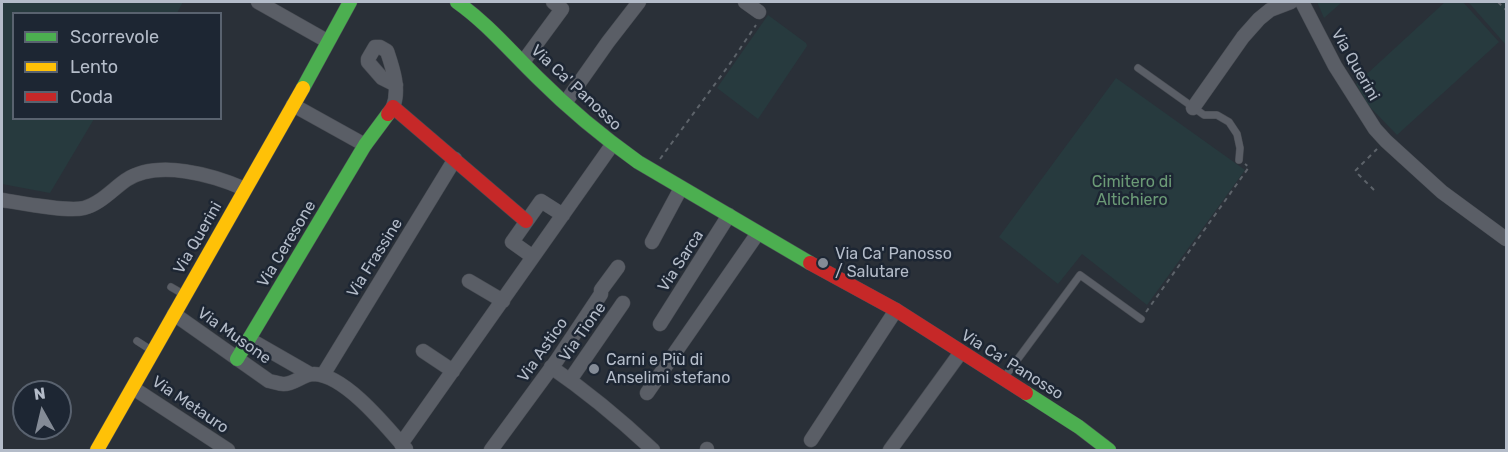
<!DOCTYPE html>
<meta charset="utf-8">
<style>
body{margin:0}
#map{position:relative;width:1508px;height:452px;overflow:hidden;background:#2a3038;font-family:Rubik,sans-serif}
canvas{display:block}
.frame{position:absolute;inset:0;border:3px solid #b4bcc9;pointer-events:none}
.legend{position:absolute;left:12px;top:12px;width:210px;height:108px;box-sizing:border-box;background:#1d2633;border:2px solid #59626f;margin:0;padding:8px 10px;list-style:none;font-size:18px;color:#b4bcc9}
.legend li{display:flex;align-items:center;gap:12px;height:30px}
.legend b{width:30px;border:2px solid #59626f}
.north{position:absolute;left:12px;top:380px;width:60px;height:60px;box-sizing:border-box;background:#1d2633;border:2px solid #59626f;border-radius:50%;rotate:352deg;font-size:16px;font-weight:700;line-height:24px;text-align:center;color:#b4bcc9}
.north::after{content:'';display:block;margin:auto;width:21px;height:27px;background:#848b96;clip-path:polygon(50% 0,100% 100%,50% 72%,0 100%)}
</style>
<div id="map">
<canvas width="1508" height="452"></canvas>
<div class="frame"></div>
<ul class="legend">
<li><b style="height:8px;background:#4caf50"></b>Scorrevole</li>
<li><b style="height:8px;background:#ffc107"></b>Lento</li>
<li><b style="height:8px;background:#c62828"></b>Coda</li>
</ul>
<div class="north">N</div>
</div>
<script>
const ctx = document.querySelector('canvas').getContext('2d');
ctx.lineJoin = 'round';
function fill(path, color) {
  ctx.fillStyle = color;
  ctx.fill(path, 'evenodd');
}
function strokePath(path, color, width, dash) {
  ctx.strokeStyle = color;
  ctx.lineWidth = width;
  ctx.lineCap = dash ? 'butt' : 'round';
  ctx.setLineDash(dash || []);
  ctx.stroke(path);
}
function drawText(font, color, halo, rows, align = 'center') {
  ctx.font = font + ' Rubik,sans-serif';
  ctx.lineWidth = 5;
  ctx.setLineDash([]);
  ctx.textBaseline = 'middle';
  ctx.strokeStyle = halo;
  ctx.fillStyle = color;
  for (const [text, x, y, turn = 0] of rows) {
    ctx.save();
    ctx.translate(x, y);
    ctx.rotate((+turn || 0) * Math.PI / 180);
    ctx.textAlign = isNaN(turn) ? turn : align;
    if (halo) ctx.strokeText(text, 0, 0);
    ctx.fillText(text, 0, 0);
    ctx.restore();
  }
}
fill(new Path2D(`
 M2 2H183L177 13 14 14V118L94 119 50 193 2 184Z
 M1317 2H1342L1324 18Z
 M1445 2H1463L1499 42 1397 135 1369 106 1356 84Z
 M1468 2H1506V45L1470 4Z
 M768 15 806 43 807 46 758 119 717 88Z
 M1116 78 1245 170 1147 305 1082 254 1058 284 999 237Z`), '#273a3e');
const lane = new Path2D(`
 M1138 68 1204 115H1217L1229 122 1237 134 1240 148 1239 160
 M171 287 183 294
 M137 341 151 350
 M1003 379 1080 275 1141 319`);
const street = new Path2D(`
 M258 2 327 41
 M745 2 759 12
 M1302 2 1335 66 1375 129 1386 141 1442 192 1506 239
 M523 62 562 9 553 2
 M565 103 608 42 639 2
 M293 105 365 145
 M393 107C400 89 393 69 387 51L380 47H375L368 59V62L382 78 396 85
 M1193 108 1243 37 1259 19 1270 10 1291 2
 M2 200C21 203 67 212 84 208 100 204 113 189 126 180 158 159 213 175 245 189
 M652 242 681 188
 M533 257 512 242 541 201 563 215
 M469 281 503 301
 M174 314 269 381C274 382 279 384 283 384 293 385 303 374 314 374 345 375 386 426 406 449
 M660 324 729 215
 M249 339 310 374
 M423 351 453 371
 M551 367C586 391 621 420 653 450
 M323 375 455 159
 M570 380 623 303
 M133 388 228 450
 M647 393 758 233
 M811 440 896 310
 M401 444 612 145
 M491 450 557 360 601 294V290L618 267
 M707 450V449
 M890 450 961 352`);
const fast = new Path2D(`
 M457 2C488 24 511 52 538 78 569 109 603 137 638 162L810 263
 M303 88 350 2
 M237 359 365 145 388 114
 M1026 393 1079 427 1109 450`);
const slow = new Path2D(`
 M97 450 303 88`);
const jam = new Path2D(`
 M388 114 393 107 526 221
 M810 263 896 310 1026 393`);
strokePath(lane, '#484c53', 8);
strokePath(street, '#484c53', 15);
strokePath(fast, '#484c53', 15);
strokePath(slow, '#484c53', 15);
strokePath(jam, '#484c53', 15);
strokePath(new Path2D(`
 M1498 2 1506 10
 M660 159 729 65 756 25
 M1374 190 1355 171 1377 149
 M1146 312 1249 167 1245 164`), '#5d636a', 2, [4.5, 4.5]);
strokePath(lane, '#5a5e66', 7);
strokePath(street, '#5a5e66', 14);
strokePath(fast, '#4caf50', 14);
strokePath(slow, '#ffc107', 14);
strokePath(jam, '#c62828', 14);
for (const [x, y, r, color] of [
 [823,263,6,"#848b96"],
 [594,369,6,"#848b96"]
]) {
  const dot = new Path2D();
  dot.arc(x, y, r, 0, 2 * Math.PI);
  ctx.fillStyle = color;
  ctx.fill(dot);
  strokePath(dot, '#1d2633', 2);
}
drawText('16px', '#b4bcc9', '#1d2633', [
 ["Via Querini",1355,65,60],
 ["Via Ca' Panosso",576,88,43],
 ["Via Querini",198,238,-60],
 ["Via Ceresone",287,244,-59],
 ["Via Frassine",375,258,-58],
 ["Via Sarca",681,261,-57],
 ["Via Tione",583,332,-55],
 ["Via Musone",234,336,35],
 ["Via Astico",543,350,-55],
 ["Via Ca' Panosso",1012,365,32],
 ["Via Metauro",190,405,34]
]);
drawText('16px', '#6b9a76', '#1d2633', [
 ["Cimitero di",1132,182],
 ["Altichiero",1132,200]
]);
drawText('16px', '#b4bcc9', '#1d2633', [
 ["Via Ca' Panosso",835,254],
 ["/ Salutare",835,272],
 ["Carni e Più di",606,360],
 ["Anselimi stefano",606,378]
], 'left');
</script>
